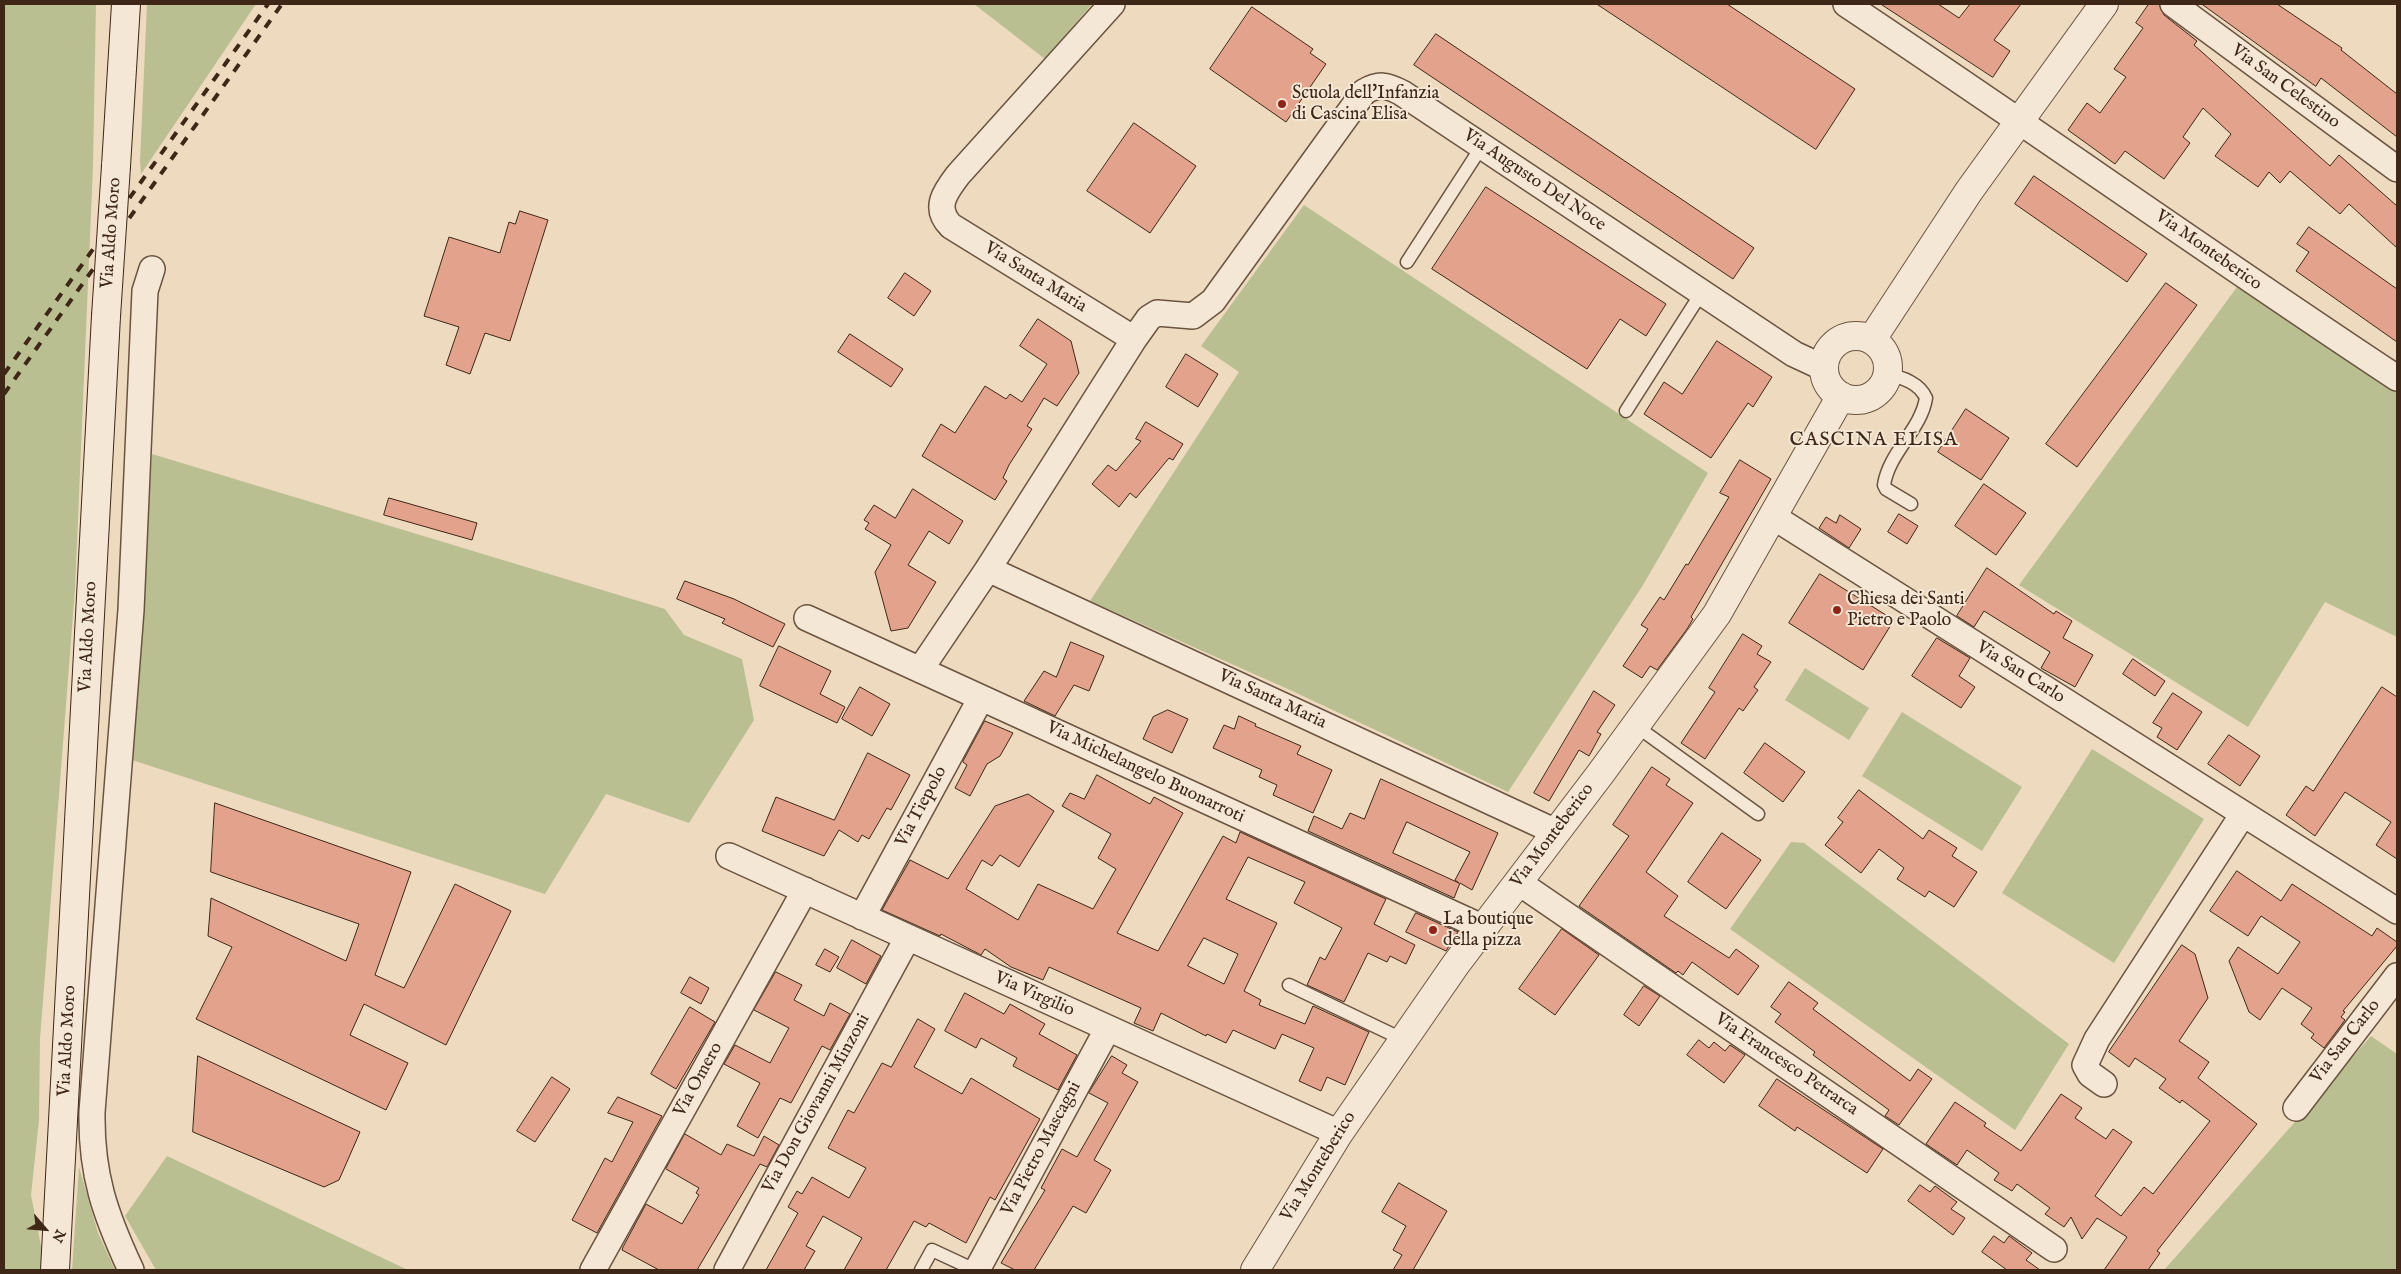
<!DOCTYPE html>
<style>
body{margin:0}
#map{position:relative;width:2401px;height:1274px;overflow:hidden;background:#eedabf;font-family:"IM FELL English",serif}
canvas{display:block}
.frame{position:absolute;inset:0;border:5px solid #3e2716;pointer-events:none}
.north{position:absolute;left:20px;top:1204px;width:50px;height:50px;-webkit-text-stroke:4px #f4e7d5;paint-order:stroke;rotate:117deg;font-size:14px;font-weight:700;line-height:20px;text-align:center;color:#3e2716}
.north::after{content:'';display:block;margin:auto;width:18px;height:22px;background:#3e2716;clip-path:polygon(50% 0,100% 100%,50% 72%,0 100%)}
</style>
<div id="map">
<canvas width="2401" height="1274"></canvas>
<div class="frame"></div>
<div class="north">N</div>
</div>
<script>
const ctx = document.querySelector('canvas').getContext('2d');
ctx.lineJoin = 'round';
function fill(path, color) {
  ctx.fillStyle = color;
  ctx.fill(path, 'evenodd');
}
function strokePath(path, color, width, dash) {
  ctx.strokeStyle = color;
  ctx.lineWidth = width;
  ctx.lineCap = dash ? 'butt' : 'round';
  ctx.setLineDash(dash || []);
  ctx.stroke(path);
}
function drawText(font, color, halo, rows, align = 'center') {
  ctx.font = font + ' "IM FELL English",serif';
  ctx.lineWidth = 4;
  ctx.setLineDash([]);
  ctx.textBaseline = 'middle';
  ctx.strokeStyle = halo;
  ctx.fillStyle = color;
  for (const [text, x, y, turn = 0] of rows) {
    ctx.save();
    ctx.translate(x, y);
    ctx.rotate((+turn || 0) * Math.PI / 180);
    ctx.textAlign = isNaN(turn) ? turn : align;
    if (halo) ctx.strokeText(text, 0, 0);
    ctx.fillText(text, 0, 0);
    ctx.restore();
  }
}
fill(new Path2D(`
 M4 4H96L93 166 75 589 40 1039 39 1120 31 1195 42 1251 40 1270H4Z
 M147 4H256L141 174 140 161Z
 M974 4H1092L1045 59Z
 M1304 205 1708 473 1643 585 1508 792 1290 690 1090 601 1239 372 1201 346Z
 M2237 287 2397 392V637L2325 602 2248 727 2019 585Z
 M152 454 665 609 684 635 742 659 754 720 689 823 606 794 545 894 132 760Z
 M1805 668 1869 708 1849 740 1785 700Z
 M1902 712 2022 787 1982 851 1862 776Z
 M2092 749 2204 819 2114 963 2002 893Z
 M1791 842 1804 843 2069 1044 2015 1130 1730 929Z
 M2371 1036 2397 1054V1270H2164Z
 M167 1156 408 1270H156L125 1216Z
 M79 1167 98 1233 115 1270H72Z`), '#babf91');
const building = new Path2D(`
 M1597 4H1727L1855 89 1816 149Z
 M1881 4H1938L1959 18 1970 4H2021L1994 40 2010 51 1993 77Z
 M2149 4H2159L2164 15 2197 41 2194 45 2330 166 2339 155 2397 206V248L2349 204 2340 214 2290 171 2280 183 2269 172 2258 187 2215 156 2231 134 2203 108 2183 137 2190 143 2164 179 2125 151 2115 164 2068 130 2087 103 2100 113 2126 77 2114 69 2143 28 2136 23Z
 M2202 4H2277L2342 48 2341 50 2397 94V137L2321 78 2316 86Z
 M1252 7 1313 49 1310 53 1326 64 1286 122 1210 69Z
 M1436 34 1754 248 1733 279 1414 65Z
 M1134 123 1196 166 1150 233 1087 191Z
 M2034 176 2147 254 2127 282 2015 204Z
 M1486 187 1666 304 1646 336 1620 319 1587 369 1432 269Z
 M520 211 548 220 510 341 485 333 470 374 446 365 459 327 424 316 449 237 500 253 509 222 515 224Z
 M2309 227 2397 289V342L2296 271 2309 252 2297 244Z
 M905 273 931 291 914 316 888 298Z
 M2166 283 2197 305 2077 467 2046 444Z
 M1038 319 1071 341 1079 373 1057 406 1044 398 1027 426 1032 429 1009 465 1003 478 1007 481 995 500 922 456 941 424 955 433 985 386 1006 399 1010 394 1022 402 1047 364 1020 346Z
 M850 334 903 369 891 387 838 352Z
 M1717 341 1772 377 1753 407 1748 403 1711 458 1644 414 1664 382 1682 394Z
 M1186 354 1218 374 1198 407 1166 387Z
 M1966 409 2009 438 1981 480 1938 452Z
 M1146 422 1183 444 1173 460 1169 458 1136 498 1130 493 1119 507 1092 484 1108 465 1116 471 1141 441 1136 439Z
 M1740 460 1771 479 1691 617 1693 619 1687 629 1657 670 1650 666 1642 678 1623 666 1648 629 1641 625 1660 597 1664 600 1686 564 1688 565 1729 497 1720 493Z
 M1984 484 2026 513 1996 555 1955 526Z
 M913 489 963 521 949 544 929 531 908 565 936 582 908 628 891 631 875 572 891 545 865 529 869 523 864 520 874 505 895 518Z
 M389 498 477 523 472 540 384 515Z
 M1899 514 1918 526 1907 544 1888 532Z
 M1840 515 1861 529 1849 548 1819 528 1826 517 1836 523Z
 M1987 568 2054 614 2056 611 2072 621 2063 638 2093 655 2075 687 2041 668 2050 652 1984 611 1974 627 1957 616Z
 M1820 574 1894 620 1863 670 1789 623Z
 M685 581 734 599 785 624 773 647 722 623 725 619 677 599Z
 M1743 634 1762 646 1757 654 1771 662 1754 687 1758 690 1743 711 1739 708 1705 759 1681 743 1715 692 1709 688Z
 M1937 638 1970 658 1959 676 1975 687 1961 708 1912 676Z
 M1071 642 1104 656 1089 691 1074 685 1055 716 1024 701 1044 671 1056 677Z
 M779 646 831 671 820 694 845 707 837 723 760 686Z
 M2133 659 2165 681 2155 696 2123 674Z
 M860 687 890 704 872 736 842 719Z
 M2382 687 2397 697V859L2376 845 2391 822 2345 792 2315 836 2286 815 2306 786 2313 791Z
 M1594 691 1615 705 1597 732 1601 734 1589 756 1579 750 1549 801 1534 793Z
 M2173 693 2202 712 2177 750 2157 737 2162 728 2153 723Z
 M1168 710 1188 719 1172 753 1143 739 1153 717Z
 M1239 716 1256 724 1255 726 1301 746 1297 754 1332 770 1313 813 1273 795 1277 785 1259 777 1262 770 1213 748 1224 725 1234 729Z
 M985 721 1013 733 1000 756 987 764 970 796 955 788 967 765 963 762Z
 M2229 735 2260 756 2240 786 2208 764Z
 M1765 743 1805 772 1783 802 1744 773Z
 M868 753 910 775 891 810 887 808 869 839 862 835 858 842 839 830 824 856 762 831 776 797 834 820Z
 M1652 767 1670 779 1666 785 1693 803 1646 872 1678 896 1664 916 1729 958 1736 949 1759 966 1738 995 1692 962 1683 975 1678 971 1676 973 1579 906 1629 836 1613 825Z
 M1097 775 1150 804 1154 797 1183 813 1117 933 1158 951 1223 836 1236 843 1240 832 1386 899 1374 924 1415 945 1406 964 1390 956 1387 962 1368 953 1344 1002 1307 985 1320 957 1325 960 1342 928 1294 903 1305 882 1248 857 1226 899 1277 923 1244 991 1261 1000 1259 1005 1305 1024 1313 1006 1369 1032 1345 1085 1327 1077 1321 1091 1299 1081 1314 1048 1282 1034 1275 1049 1233 1030 1226 1043 1207 1034 1206 1036 1161 1013 1153 1031 1134 1023 1141 1008 1049 967 1043 980 1011 967 985 949 981 955 941 934 940 936 882 910 910 860 948 879 995 806 1028 794 1054 811 1019 867 1000 855 992 866 982 860 966 889 1018 920 1038 884 1093 909 1116 869 1098 858 1111 834 1062 806 1070 793 1084 799ZM1204 938 1238 954 1224 984 1188 966Z
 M1381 779 1498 833 1472 890 1460 883 1454 898 1308 831 1314 816 1342 829 1350 813 1364 819ZM1407 822 1470 852 1455 880 1459 883 1393 853Z
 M1859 790 1923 839 1929 830 1957 848 1952 856 1977 872 1954 907 1929 891 1925 897 1897 879 1904 868 1879 849 1861 873 1825 845 1843 822 1838 818Z
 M215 803 411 872 375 975 404 988 455 884 511 911 446 1045 364 1004 350 1035 408 1063 386 1110 196 1019 232 947 208 936 211 898 346 961 359 924 211 872Z
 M1722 833 1761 860 1726 909 1688 882Z
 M2237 871 2281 901 2292 884 2372 936 2377 928 2397 942V946L2343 1011 2345 1012 2341 1017 2345 1020 2324 1048 2311 1038 2314 1034 2301 1024 2312 1008 2282 988 2260 1020 2249 1012 2229 961 2238 947 2278 974 2300 942 2261 916 2248 936 2210 911Z
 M1416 913 1458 932 1446 951 1406 932Z
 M1562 929 1599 955 1555 1015 1519 989Z
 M852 940 881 956 866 984 837 968Z
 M2182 945 2195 954 2208 998 2179 1041 2209 1062 2198 1078 2257 1124 2157 1251 2160 1253 2148 1270H2104L2127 1237 2097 1218 2082 1239 2071 1217 2064 1227 2045 1214 2050 1208 2017 1184 2012 1191 1994 1180 1999 1173 1967 1150 1957 1165 1926 1144 1955 1102 1986 1123 1984 1126 2021 1151 2061 1094 2082 1108 2075 1118 2106 1139 2113 1129 2132 1142 2095 1196 2121 1216 2144 1187 2153 1194 2210 1121 2182 1100 2180 1103 2159 1088 2166 1079 2135 1058 2129 1067 2109 1052Z
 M825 949 839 957 830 972 816 965Z
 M776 972 802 985 794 1000 824 1016 830 1003 850 1014 830 1050 822 1046 791 1103 780 1098 758 1138 737 1126 760 1083 724 1064 735 1045 770 1063 789 1028 754 1010Z
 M690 977 709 988 701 1004 681 993Z
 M1789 982 1818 1003 1813 1009 1910 1081 1918 1069 1932 1079 1899 1125 1885 1116 1889 1110 1813 1055 1815 1052 1775 1022 1781 1014 1771 1007Z
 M1644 986 1660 996 1639 1026 1624 1015Z
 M965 993 1004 1014 1010 1004 1045 1024 1039 1034 1077 1055 1058 1090 1013 1066 1017 1058 981 1038 976 1048 945 1031Z
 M690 1007 715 1022 676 1089 651 1074Z
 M918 1019 935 1029 914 1067 962 1094 971 1078 1040 1119 995 1200 990 1197 966 1243 929 1223 926 1227 914 1221 886 1270H844L862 1238 823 1216 806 1246 815 1251 804 1270H766L798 1213 788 1207 797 1191 802 1194 812 1177 849 1198 866 1168 828 1148 848 1110 854 1113 882 1063 891 1067Z
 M1699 1040 1709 1048 1714 1042 1725 1051 1730 1045 1745 1055 1724 1083 1687 1055Z
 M198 1056 360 1132 339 1180 324 1187 193 1132Z
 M1112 1056 1127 1065 1122 1073 1138 1082 1094 1160 1111 1170 1086 1213 1073 1206 1034 1270H1015L1001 1263 1045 1190 1041 1188 1062 1149 1077 1157 1108 1103 1089 1093Z
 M552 1077 570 1089 535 1142 517 1131Z
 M1777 1079 1883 1149 1867 1173 1797 1127 1795 1131 1759 1106Z
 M618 1097 662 1116 597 1233 572 1220 605 1158 612 1162 633 1122 608 1113Z
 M685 1134 721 1155 727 1144 754 1156 764 1136 779 1145 767 1167 760 1164 697 1270H659L622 1250 623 1247 646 1204 682 1224 699 1195 696 1193 699 1188 666 1169Z
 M1399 1183 1447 1211 1413 1270H1393L1402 1255 1393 1250 1406 1226 1382 1212Z
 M1920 1185 1930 1192 1935 1186 1957 1202 1951 1209 1965 1218 1953 1235 1908 1201Z
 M1994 1236 2004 1243 2009 1236 2032 1253 2026 1260 2040 1270H2007L1982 1252Z`);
fill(building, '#e2a28c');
strokePath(building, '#3e2716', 1);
const service = new Path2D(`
 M1407 262 1482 146
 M1888 375C1903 377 1920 384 1926 398 1921 430 1889 452 1884 485L1886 489 1911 504
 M1626 411 1702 292
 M1636 726 1758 814
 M1289 985 1404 1040
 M921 1270 932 1250 975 1270`);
const minor = new Path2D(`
 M1846 4C2031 127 2212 256 2397 378
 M2173 4 2397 169
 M1134 339 1149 318 1157 313 1193 316 1213 301 1364 92C1379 83 1387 85 1402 93L1794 354 1824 368
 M1772 516 2397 911
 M988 569 1556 832
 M807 618 1484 928
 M920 670 988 569 1134 339 951 226C933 208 945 192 958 175L1112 4
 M729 856 1339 1133
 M1518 882 2054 1249
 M862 917 981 698
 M2104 1084 2090 1074 2085 1065 2097 1039 2243 814
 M2296 1108 2397 976
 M131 1270C105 1214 91 1175 92 1112L131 610 145 291 152 269
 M593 1270 805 890
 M727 1270 908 937
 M977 1270 1108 1028`);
const tertiary = new Path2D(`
 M1824 368a32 32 0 1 1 64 0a32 32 0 1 1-64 0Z
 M1872 339 1969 191 2104 4
 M1255 1270 1339 1133 1456 964 1601 773 1717 614 1841 396`);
const secondary = new Path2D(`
 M116 166 126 4
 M55 1270 106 316`);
strokePath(service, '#6a5440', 15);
strokePath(minor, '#6a5440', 28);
strokePath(tertiary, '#6a5440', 30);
strokePath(secondary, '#3e2716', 30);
strokePath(service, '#f4e7d5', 12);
strokePath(minor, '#f4e7d5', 25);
strokePath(tertiary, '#f4e7d5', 28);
strokePath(secondary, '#f4e7d5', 28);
strokePath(new Path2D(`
 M4 374 268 4
 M4 394 282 4`), '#3e2716', 4, [9, 9]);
const secondaryBridge = new Path2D(`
 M106 316 116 166`);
strokePath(secondaryBridge, '#3e2716', 30, []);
strokePath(secondaryBridge, '#f4e7d5', 28);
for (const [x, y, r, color] of [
 [1282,104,5,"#8f2418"],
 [1837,610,5,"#8f2418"],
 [1433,930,5,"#8f2418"]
]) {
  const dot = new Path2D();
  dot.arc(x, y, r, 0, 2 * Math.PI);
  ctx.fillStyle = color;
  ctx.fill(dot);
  strokePath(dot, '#f4e7d5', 2);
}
drawText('18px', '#3e2716', '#f4e7d5', [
 ["Via San Celestino",2285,87,36],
 ["Via Augusto Del Noce",1534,181,34],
 ["Via Aldo Moro",112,233,-86],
 ["Via Monteberico",2208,251,35],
 ["Via Santa Maria",1035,278,32],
 ["Via Aldo Moro",89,637,-87],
 ["Via San Carlo",2020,673,32],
 ["Via Santa Maria",1272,700,25],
 ["Via Michelangelo Buonarroti",1145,773,25],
 ["Via Tiepolo",922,807,-62],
 ["Via Monteberico",1553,836,-53],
 ["Via Virgilio",1034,995,24],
 ["Via Aldo Moro",68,1041,-87],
 ["Via San Carlo",2346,1042,-52],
 ["Via Francesco Petrarca",1786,1065,34],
 ["Via Omero",699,1080,-61],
 ["Via Don Giovanni Minzoni",817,1104,-61],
 ["Via Pietro Mascagni",1042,1149,-62],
 ["Via Monteberico",1319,1167,-58]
]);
drawText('18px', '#3e2716', '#f4e7d5', [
 ["Scuola dell'Infanzia",1292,94],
 ["di Cascina Elisa",1292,115],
 ["Chiesa dei Santi",1847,600],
 ["Pietro e Paolo",1847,621],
 ["La boutique",1443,920],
 ["della pizza",1443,941]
], 'left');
ctx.letterSpacing = '1px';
drawText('20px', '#3e2716', '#f4e7d5', [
 ["CASCINA ELISA",1874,441]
]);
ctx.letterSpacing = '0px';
</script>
